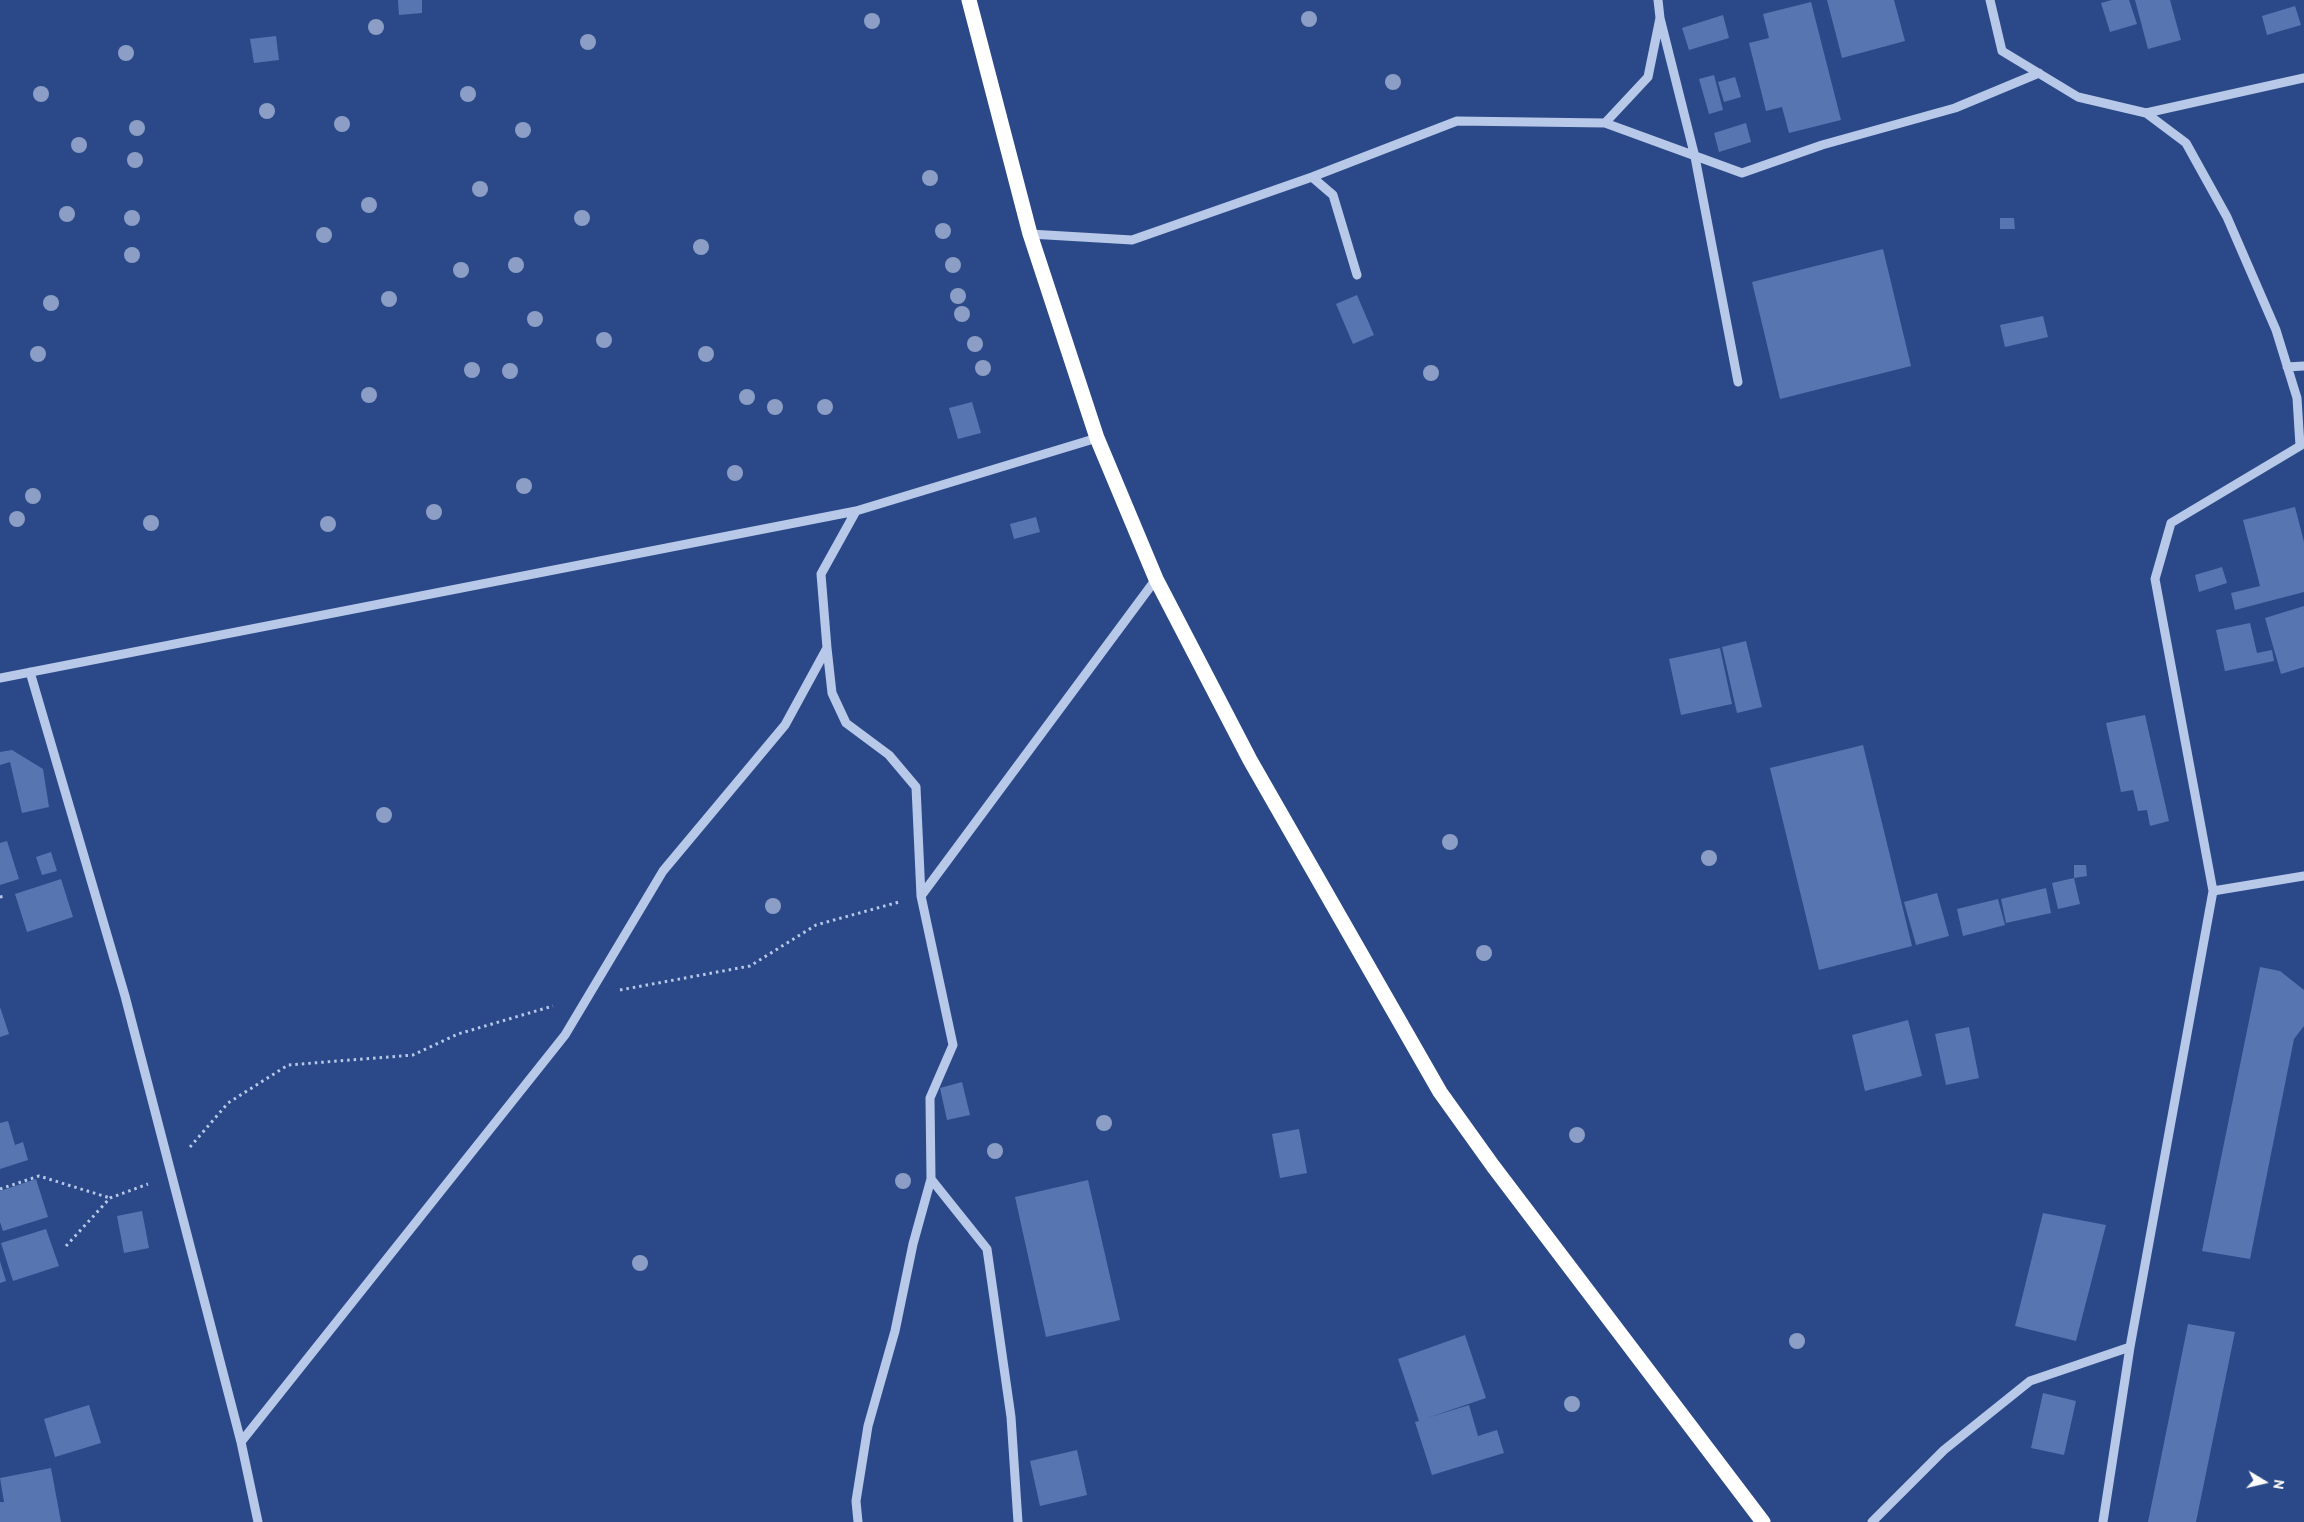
<!DOCTYPE html>
<style>
body{margin:0}
#map{position:relative;width:2304px;height:1522px;overflow:hidden;background:#2b4988;font-family:"PT Sans",sans-serif}
canvas{display:block}
.north{position:absolute;left:2239px;top:1457px;width:50px;height:50px;-webkit-text-stroke:4px #2b4988;paint-order:stroke;rotate:99deg;font-size:14px;font-weight:700;line-height:20px;text-align:center;color:#fff}
.north::after{content:'';display:block;margin:auto;width:18px;height:22px;background:#fff;clip-path:polygon(50% 0,100% 100%,50% 72%,0 100%)}
</style>
<div id="map">
<canvas width="2304" height="1522"></canvas>
<div class="north">N</div>
</div>
<script>
const ctx = document.querySelector('canvas').getContext('2d');
ctx.lineJoin = 'round';
function fill(path, color) {
  ctx.fillStyle = color;
  ctx.fill(path, 'evenodd');
}
function strokePath(path, color, width, dash) {
  ctx.strokeStyle = color;
  ctx.lineWidth = width;
  ctx.lineCap = dash ? 'butt' : 'round';
  ctx.setLineDash(dash || []);
  ctx.stroke(path);
}
fill(new Path2D(`
 M398 0H422V13L399 15Z
 M1827 0H1894L1905 41 1842 58Z
 M2112 0H2129L2137 24 2110 32 2101 3Z
 M2135 0H2170L2181 40 2148 49Z
 M1811 2 1841 120 1789 133 1782 107 1766 111 1749 43 1769 38 1763 14Z
 M2295 6 2301 25 2267 35 2262 16Z
 M1723 15 1729 38 1689 50 1682 28Z
 M276 36 279 60 254 63 250 39Z
 M1714 75 1723 110 1709 114 1699 79Z
 M1735 77 1741 97 1724 102 1718 82Z
 M1746 123 1751 142 1719 152 1714 133Z
 M2000 218H2014L2015 229H2000Z
 M1883 249 1911 366 1780 399 1752 282Z
 M1357 295 1374 335 1353 344 1336 304Z
 M2043 316 2048 337 2005 347 2000 325Z
 M972 402 981 433 958 439 949 408Z
 M2295 507 2304 542V592L2235 610 2231 593 2260 586 2243 520Z
 M1036 517 1040 532 1014 539 1010 524Z
 M2222 567 2227 583 2199 592 2195 575Z
 M2304 606V667L2281 674 2265 618Z
 M2250 623 2257 653 2272 650 2274 661 2225 671 2216 630Z
 M1746 641 1762 707 1737 713 1722 647Z
 M1720 648 1732 704 1681 715 1669 659Z
 M2145 715 2169 821 2150 826 2147 810 2138 811 2133 790 2121 792 2106 723Z
 M1863 745 1912 946 1819 970 1770 768Z
 M12 750 43 769 49 807 22 813 10 762 0 765V752Z
 M7 841 19 879 0 885V843Z
 M51 852 57 871 42 875 36 857Z
 M2074 865H2086L2087 876 2074 878Z
 M2074 878 2080 904 2058 909 2052 883Z
 M61 879 73 917 27 932 15 894Z
 M2046 888 2051 913 2006 923 2001 899Z
 M1937 893 1949 936 1916 945 1904 902Z
 M1998 899 2005 925 1963 936 1957 909Z
 M2260 967 2280 971 2304 990V1026L2294 1039 2250 1259 2202 1251Z
 M0 1007 9 1034 0 1037Z
 M1908 1020 1922 1076 1865 1091 1852 1035Z
 M1969 1027 1979 1078 1946 1085 1935 1034Z
 M962 1082 970 1115 947 1120 940 1088Z
 M8 1121 15 1145 23 1142 28 1160 0 1169V1123Z
 M1299 1129 1307 1173 1280 1178 1272 1134Z
 M36 1179 48 1217 3 1231 0 1222V1191Z
 M1088 1180 1120 1320 1046 1337 1015 1197Z
 M142 1211 149 1248 124 1253 117 1216Z
 M2043 1213 2106 1225 2076 1341 2015 1326Z
 M46 1229 59 1266 13 1281 1 1243Z
 M0 1261 6 1281 0 1283Z
 M2188 1324 2235 1332 2196 1522H2148Z
 M1465 1335 1486 1398 1427 1418 1469 1405 1478 1436 1497 1430 1504 1453 1432 1475 1415 1422 1419 1421 1398 1359Z
 M2043 1393 2076 1401 2064 1455 2031 1448Z
 M89 1405 101 1443 55 1457 44 1419Z
 M1077 1450 1087 1495 1040 1506 1030 1461Z
 M51 1468 61 1522H0V1502H4L0 1478Z`), '#5775b1');
strokePath(new Path2D(`
 M0 897 6 896
 M620 990 750 966 816 925 899 902
 M190 1147 228 1103 288 1065 413 1055 458 1034 553 1006
 M0 1189 39 1176 110 1198
 M66 1246 110 1198 148 1184`), '#b8c8e8', 3, [2.5, 4]);
strokePath(new Path2D(`
 M1990 0 2002 51 2078 97 2146 113 2186 143 2227 217 2276 330 2297 398 2300 446 2171 523 2155 579 2213 891 2304 876
 M1660 18 1695 157 1738 382
 M2146 113 2304 78
 M1605 123 1648 77 1660 18 1658 0
 M1312 177 1333 195 1357 275
 M1030 234 1132 240 1312 177 1457 121 1605 123 1742 173 1822 145 1955 108 2039 73
 M2287 367 2304 366
 M827 648 832 693 846 723 889 755 916 787 921 896 953 1045 930 1098 931 1179 913 1244 895 1331 868 1426 856 1501 858 1522
 M30 672 125 996 241 1442 258 1522
 M0 678 856 511 1097 438
 M921 896 1156 579
 M931 1179 987 1249 1011 1417 1018 1522
 M241 1442 565 1035 663 871 785 725 827 648 821 574 856 511
 M1872 1522 1944 1450 2030 1381 2130 1347
 M2103 1522 2130 1347 2213 891`), '#b8c8e8', 9);
strokePath(new Path2D(`
 M969 0 1030 234 1097 438 1156 579 1250 760 1440 1092 1493 1166 1763 1522`), '#fff', 15);
ctx.fillStyle = '#8c9ec5';
for (const [x, y] of [
 [1309,19],
 [872,21],
 [376,27],
 [588,42],
 [126,53],
 [1393,82],
 [41,94],
 [468,94],
 [267,111],
 [342,124],
 [137,128],
 [523,130],
 [79,145],
 [135,160],
 [930,178],
 [480,189],
 [369,205],
 [67,214],
 [132,218],
 [582,218],
 [943,231],
 [324,235],
 [701,247],
 [132,255],
 [516,265],
 [953,265],
 [461,270],
 [958,296],
 [389,299],
 [51,303],
 [962,314],
 [535,319],
 [604,340],
 [975,344],
 [38,354],
 [706,354],
 [983,368],
 [472,370],
 [510,371],
 [1431,373],
 [369,395],
 [747,397],
 [775,407],
 [825,407],
 [735,473],
 [524,486],
 [33,496],
 [434,512],
 [17,519],
 [151,523],
 [328,524],
 [384,815],
 [1450,842],
 [1709,858],
 [773,906],
 [1484,953],
 [1104,1123],
 [1577,1135],
 [995,1151],
 [903,1181],
 [640,1263],
 [1797,1341],
 [1572,1404]
]) {
  ctx.beginPath();
  ctx.arc(x, y, 8, 0, 2 * Math.PI);
  ctx.fill();
}
</script>
